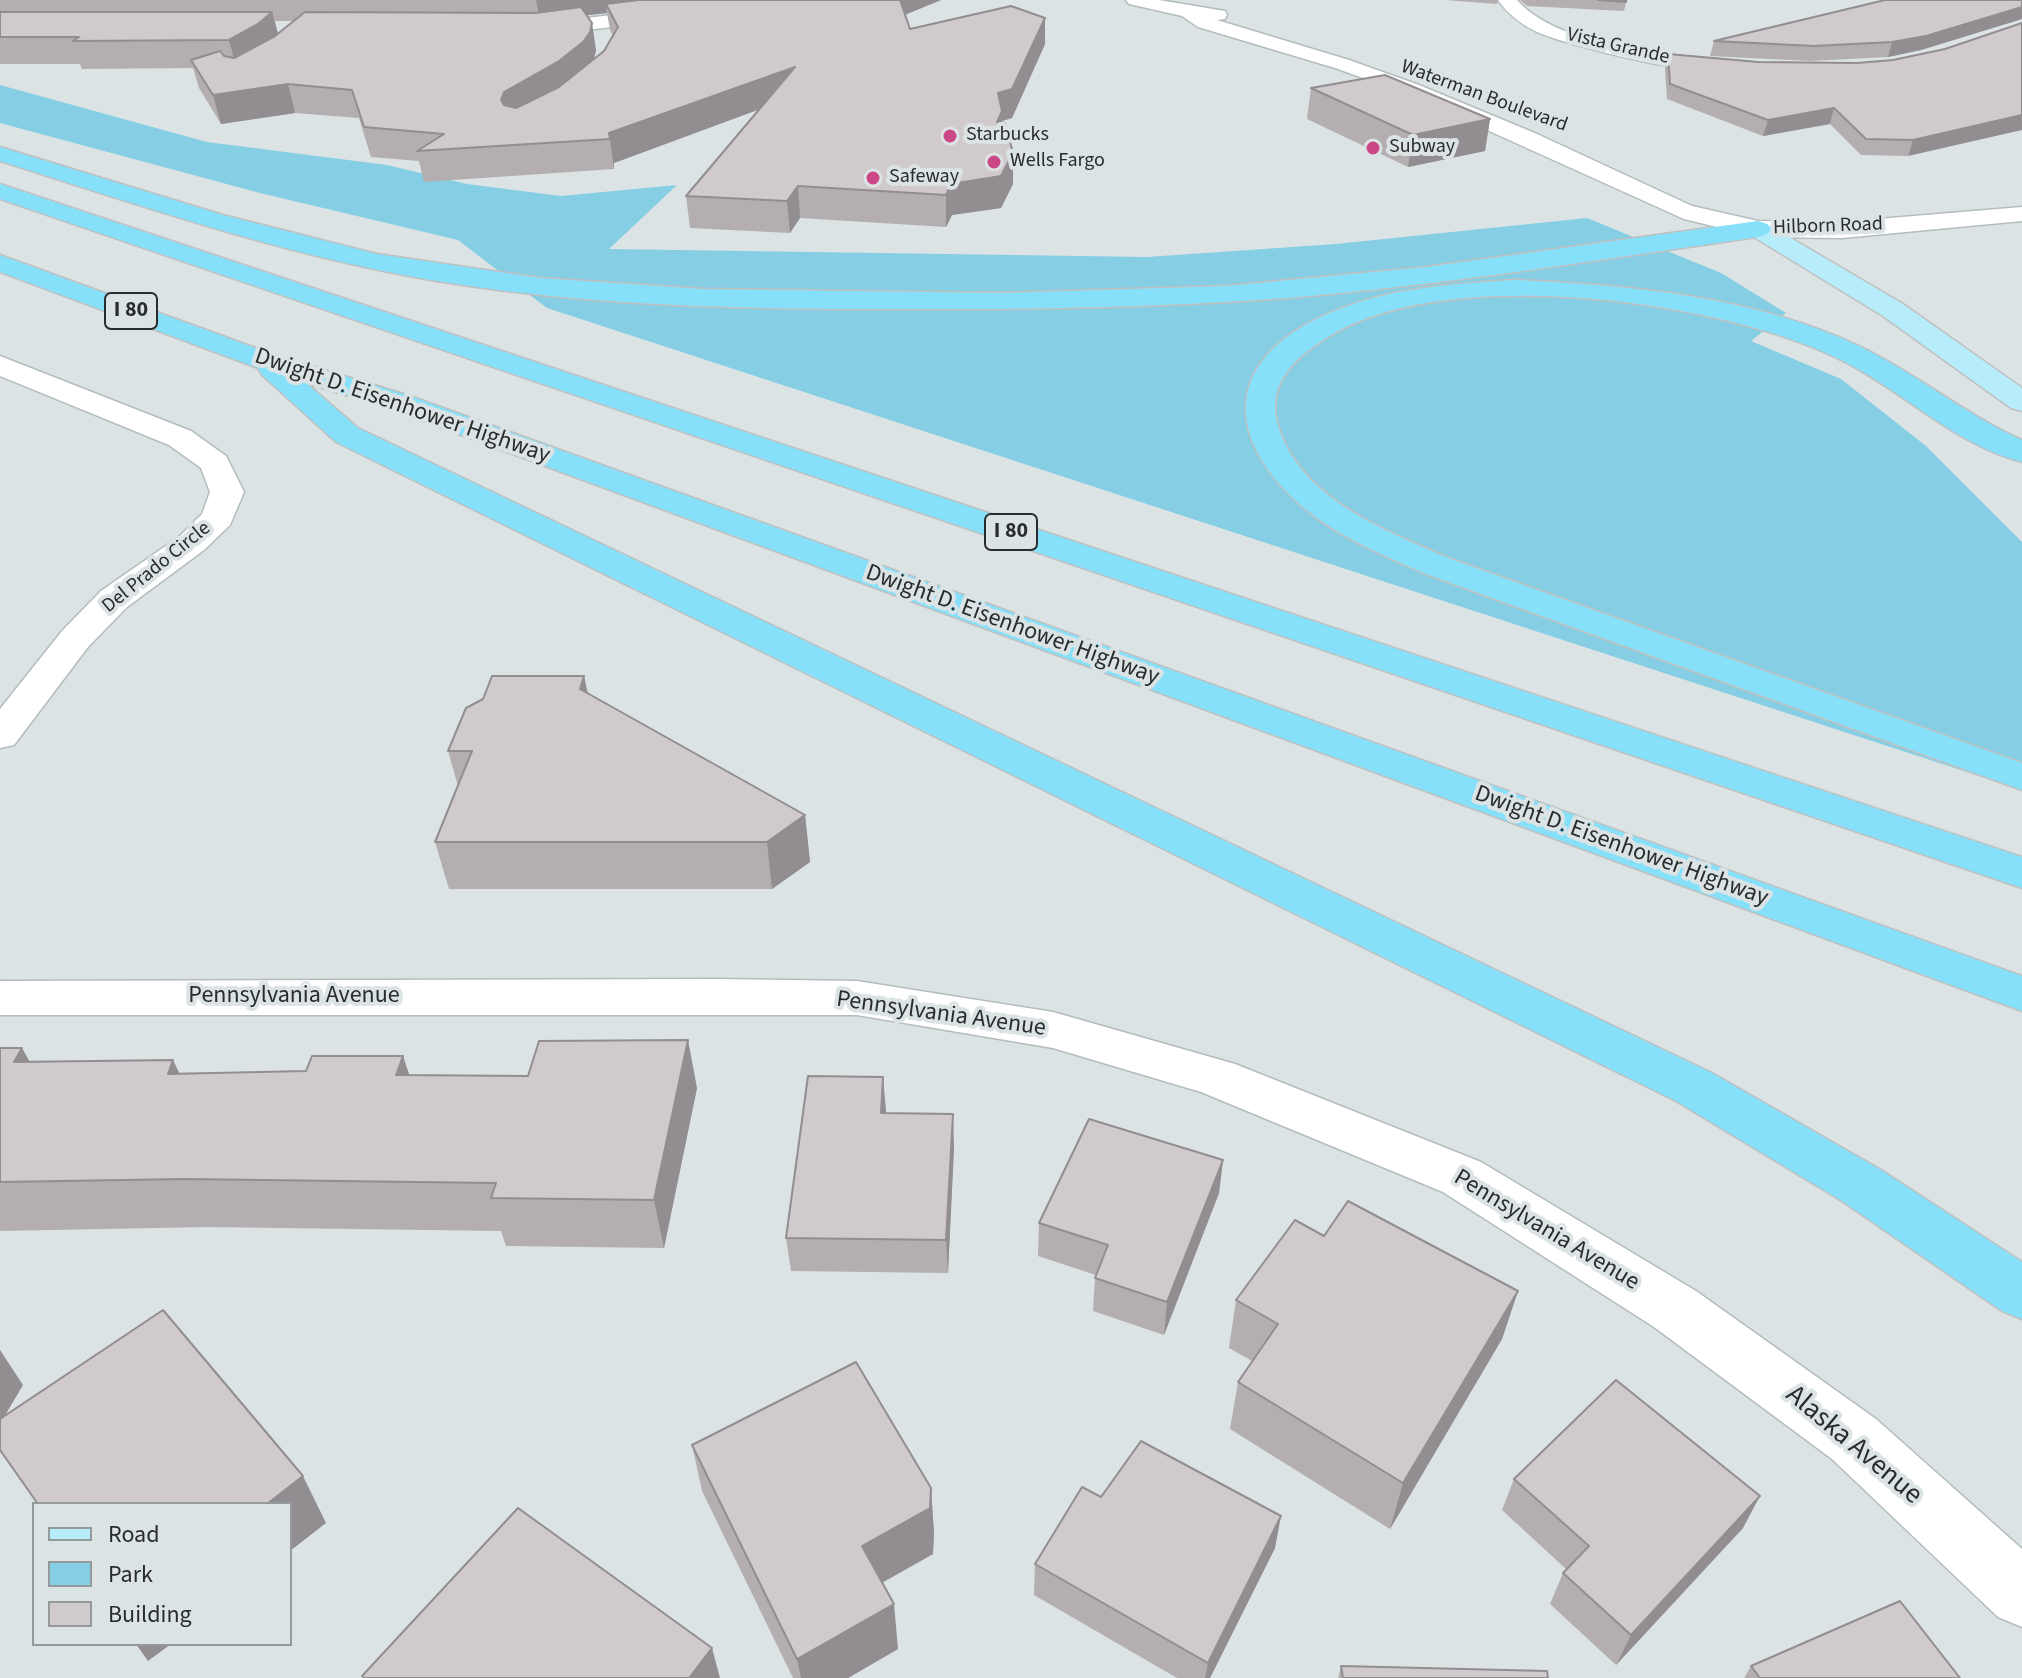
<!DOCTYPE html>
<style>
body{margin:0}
#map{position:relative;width:2022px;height:1678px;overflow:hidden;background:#dbe3e5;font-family:"Source Sans 3",sans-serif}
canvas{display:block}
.legend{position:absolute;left:32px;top:1502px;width:260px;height:144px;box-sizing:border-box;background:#dbe3e5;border:2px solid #949a9b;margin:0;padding:10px 14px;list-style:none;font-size:24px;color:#292c2d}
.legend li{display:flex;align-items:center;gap:16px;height:40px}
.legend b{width:40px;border:2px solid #949a9b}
</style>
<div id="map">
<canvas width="2022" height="1678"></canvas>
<ul class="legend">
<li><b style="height:10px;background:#b7ecfb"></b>Road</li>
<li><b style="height:22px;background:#86cee3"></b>Park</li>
<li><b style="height:22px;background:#d1cacd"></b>Building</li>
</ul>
</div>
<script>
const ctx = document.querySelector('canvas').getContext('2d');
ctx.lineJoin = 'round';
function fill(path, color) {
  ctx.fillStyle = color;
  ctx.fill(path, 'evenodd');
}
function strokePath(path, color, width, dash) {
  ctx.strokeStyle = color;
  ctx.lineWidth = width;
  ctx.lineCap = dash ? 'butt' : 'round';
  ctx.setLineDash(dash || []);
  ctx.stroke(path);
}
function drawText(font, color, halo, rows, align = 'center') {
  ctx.font = font + ' "Source Sans 3",sans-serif';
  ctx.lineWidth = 8;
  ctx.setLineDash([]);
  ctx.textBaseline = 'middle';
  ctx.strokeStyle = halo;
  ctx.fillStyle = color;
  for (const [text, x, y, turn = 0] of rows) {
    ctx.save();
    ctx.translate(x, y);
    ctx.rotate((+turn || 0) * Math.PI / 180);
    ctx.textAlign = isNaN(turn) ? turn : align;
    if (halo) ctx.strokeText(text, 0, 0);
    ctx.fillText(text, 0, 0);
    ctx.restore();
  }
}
fill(new Path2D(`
 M0 85 207 142 387 165 467 184 561 196 677 185 609 249 1147 257 1336 244 1587 218 1721 273 1786 313 1751 341 1841 379 1926 446 2022 542V790L547 308 458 240 260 193 0 123Z`), '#86cee3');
const street = new Path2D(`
 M689 0H720L717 4 638 24 534 36 524 30 534 24 638 12Z
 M1498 0H1517C1558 47 1666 54 1726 61L1736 67C1721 85 1560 44 1535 31 1519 23 1508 14 1498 0Z
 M0 356 191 431 226 456 244 492 230 525 204 550 127 607 88 647 14 745 0 748V709L62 631 101 591 180 536 202 514 210 492 201 468 169 445 0 376Z
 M1675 1284 1696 1291 1876 1419 2022 1549V1627L1998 1617 1832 1459 1654 1327 1646 1309 1654 1291Z`);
const secondary = new Path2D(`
 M1126 0H1159L1225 11 1227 15 1225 19 1217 20 1349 60 1419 85 1537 134 1692 206 1758 221 1842 222 2022 207V221L1842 238 1758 237 1684 219 1405 93 1335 68 1198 27 1182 16 1129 4Z
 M718 979 857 981 1053 1012 1235 1064 1481 1162 1696 1291 1704 1309 1696 1327 1675 1334 1654 1327 1443 1192 1201 1092 1053 1048 857 1015H0V981Z`);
const primary = new Path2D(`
 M1758 221 1767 224 1903 304 2022 388V411L2011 408 1883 316 1749 234 1745 229 1749 224Z`);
const highway = new Path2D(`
 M0 147 223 215 377 254 540 278 703 289 1002 293 1226 286 1426 267 1758 221 1767 224 1771 229 1767 234 1758 237C1602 259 1445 285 1288 298 1139 309 990 310 841 309 704 308 566 303 431 280 284 255 142 206 0 161Z
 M0 184 2022 857V888L0 199Z
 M0 255 272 354 410 396 2022 976V1011L388 408 306 383 358 428 1712 1073 1881 1170 2022 1262V1319L2002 1311 1842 1201 1676 1101 336 442 262 375 258 368 0 272Z
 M1515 280C1630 285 1753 296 1859 346 1916 373 1964 414 2022 440V462C1953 444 1901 389 1839 359 1720 300 1445 263 1328 337 1297 356 1267 382 1277 422 1297 498 1386 531 1451 559L2022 763V790L1426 574C1388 557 1347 541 1313 515 1228 449 1215 364 1325 315 1385 288 1450 284 1515 280Z`);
strokePath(street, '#b4bcbe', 3);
strokePath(secondary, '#b4bcbe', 3);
strokePath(primary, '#bfc0c0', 3);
strokePath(highway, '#bfc0c0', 3);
fill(street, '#fff');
fill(secondary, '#fff');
fill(primary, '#b7ecfb');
fill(highway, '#87e0f9');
fill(new Path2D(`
 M0 0H941L905 15 910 29 1045 44 1012 118 1002 121 1013 184 1001 208 952 215 946 227 800 218 790 233 690 228 686 196 760 109 614 163V169L424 182 419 161 371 157 359 118 295 113 221 124 199 88 193 68 82 69 80 64H0ZM607 13 610 30 613 36 604 51 594 59 596 50 586 15ZM275 21H294L278 34Z
 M1445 0H1498L1497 4Z
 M1520 0H1626V2L1624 11 1527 6Z
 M2022 0V19L1921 50 1888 57 1810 61 1710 56 1714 41Z
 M1945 49 1908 156 1861 155 1830 124 1763 136 1667 99 1665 69 1668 54 1758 62 1857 63 1893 60Z
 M1311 88 1490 119 1485 151 1408 167 1307 119Z
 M584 676 588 693 805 815 810 862 772 889H449L435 842 458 786 448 751Z
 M0 1048H22L30 1062 179 1073 306 1071 403 1056 409 1075 697 1088 664 1248 506 1246 501 1231 207 1227 0 1231Z
 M883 1077 885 1113 954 1147 948 1273 791 1271 786 1238Z
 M1223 1160 1219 1193 1164 1335 1093 1311 1095 1278 1096 1275 1038 1256 1039 1223Z
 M1324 1236 1518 1291 1502 1339 1390 1529 1230 1429 1238 1382 1252 1361 1229 1348 1236 1300Z
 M692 1445 931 1488 934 1534 933 1554 882 1583 898 1649 848 1678H793L702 1491Z
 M1514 1479 1743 1528 1616 1665 1550 1604 1563 1573 1566 1569 1502 1510Z
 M1101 1497 1275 1548 1210 1678H1177L1034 1595 1035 1564Z
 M1341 1666 1548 1678H1338Z
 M1751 1666 1960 1678H1744Z`), '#b4aeb0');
fill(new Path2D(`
 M536 0H676L606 4 607 13 540 21Z
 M898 0H941L899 17Z
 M2022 7V19L1921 50 1888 57 1892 42Z
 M272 12 279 38 236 67 229 40Z
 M1045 18V44L1012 118 1002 121V140L997 152 998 93Z
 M592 23 596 50 594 59 587 69 509 121 501 100 504 92Z
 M795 67 798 95 614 163V169L609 133Z
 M288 84 295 113 221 124 213 95Z
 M1834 108 1830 124 1763 136 1768 120Z
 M2022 115V130L1908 156 1913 140Z
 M1490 119 1485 151 1408 167 1413 135Z
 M1013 153V184L1001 208 952 215 946 227V195L951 184Z
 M798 186 800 218 790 233 787 201Z
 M584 676 593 721 580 689Z
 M805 815 810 862 772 889 767 842Z
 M688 1040 697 1088 664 1248 654 1200Z
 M22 1048 48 1096 14 1062Z
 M403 1056 419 1104 396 1075Z
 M173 1060 196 1108 168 1074Z
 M883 1077 886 1110 883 1146 881 1113Z
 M953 1114 954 1147 948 1273 946 1240Z
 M1223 1160 1219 1193 1164 1335 1167 1302Z
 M1518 1291 1502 1339 1390 1529 1403 1483Z
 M0 1350 23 1385 0 1424Z
 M303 1476 326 1523 290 1551V1504H267Z
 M931 1488 934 1534 933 1554 867 1591 862 1546Z
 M1760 1496 1743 1528 1616 1665 1631 1635Z
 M1281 1516 1275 1548 1210 1678H1205L1208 1663Z
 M894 1604 898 1649 848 1678H801L797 1659Z
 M136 1644H171L148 1661Z
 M712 1648 720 1678H689Z`), '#928d90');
const building = new Path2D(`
 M639 0H900L910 29 1011 6 1045 18 1012 89 998 93 1002 111 997 122 1005 123 1013 153 1001 176 951 184 946 195 798 186 787 201 686 196 795 67 609 133 610 139 417 151 444 134 364 127 352 90 288 84 213 95 191 60 220 51 224 56 234 58 275 36 305 12 536 13 581 7 592 23 590 32 583 42 559 61 504 92 501 100 504 105 516 108 559 87 604 51 618 27 606 4Z
 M1598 0H1626V2Z
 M1885 0H2022V7L1926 36 1892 42 1814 46 1714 41Z
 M0 12H272L258 24 229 40 73 41 79 37H0Z
 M2022 23V115L1913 140 1866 139 1834 108 1768 120 1670 84 1668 54 1758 62 1857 63 1893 60 1945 49Z
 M1385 75 1490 119 1413 135 1311 88Z
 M492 676H584L580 689 805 815 767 842H435L472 751H448L466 708 483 699Z
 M688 1040 654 1200 491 1198 496 1183 184 1179 0 1182V1048H22L14 1062 173 1060 168 1074 306 1071 312 1056H403L396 1075 528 1076 539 1041Z
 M808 1076 883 1077 881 1113 953 1114 946 1240 786 1238Z
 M1089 1119 1223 1160 1167 1302 1095 1278 1108 1245 1039 1223Z
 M1348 1201 1518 1291 1403 1483 1238 1382 1278 1324 1236 1300 1295 1220 1324 1236Z
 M163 1310 303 1476 267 1504H38L0 1450V1419Z
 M856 1362 931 1488 930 1508 862 1546 894 1604 797 1659 692 1445Z
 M1616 1380 1760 1496 1631 1635 1563 1573 1589 1546 1514 1479Z
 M1141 1441 1281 1516 1208 1663 1035 1564 1082 1487 1101 1497Z
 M518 1508 712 1648 689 1678H365L362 1676Z
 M1900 1601 1960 1678H1760L1751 1666Z
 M1341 1666 1547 1671 1548 1678H1343Z`);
fill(building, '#d1cacd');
strokePath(building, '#928d90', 2);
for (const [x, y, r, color] of [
 [950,136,8,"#cc4788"],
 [1373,148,8,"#cc4788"],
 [994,162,8,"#cc4788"],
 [873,178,8,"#cc4788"]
]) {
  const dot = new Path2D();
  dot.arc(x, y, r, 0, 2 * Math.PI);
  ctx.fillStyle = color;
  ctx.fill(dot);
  strokePath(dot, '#dbe3e5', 3);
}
drawText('20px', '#292c2d', '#dbe3e5', [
 ["Vista Grande",1618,47,13],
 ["Waterman Boulevard",1484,97,20],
 ["Hilborn Road",1828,227,-2],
 ["Del Prado Circle",157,568,-39]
]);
drawText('20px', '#292c2d', '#dbe3e5', [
 ["Starbucks",966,136],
 ["Subway",1389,148],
 ["Wells Fargo",1010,162],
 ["Safeway",889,178]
], 'left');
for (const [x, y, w] of [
 [131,311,52],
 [1011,532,52]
]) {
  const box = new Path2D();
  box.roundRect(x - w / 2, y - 18, w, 36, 6);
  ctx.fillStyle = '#dbe3e5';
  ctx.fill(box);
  strokePath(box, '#292c2d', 2);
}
drawText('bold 22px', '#292c2d', null, [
 ["I 80",131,311],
 ["I 80",1011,532]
]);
drawText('24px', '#292c2d', '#dbe3e5', [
 ["Dwight D. Eisenhower Highway",402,407,19],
 ["Dwight D. Eisenhower Highway",1012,626,20],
 ["Dwight D. Eisenhower Highway",1621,847,20],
 ["Pennsylvania Avenue",294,997],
 ["Pennsylvania Avenue",941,1015,8],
 ["Pennsylvania Avenue",1546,1231,31]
]);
drawText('28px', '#292c2d', '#dbe3e5', [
 ["Alaska Avenue",1853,1446,40]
]);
</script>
